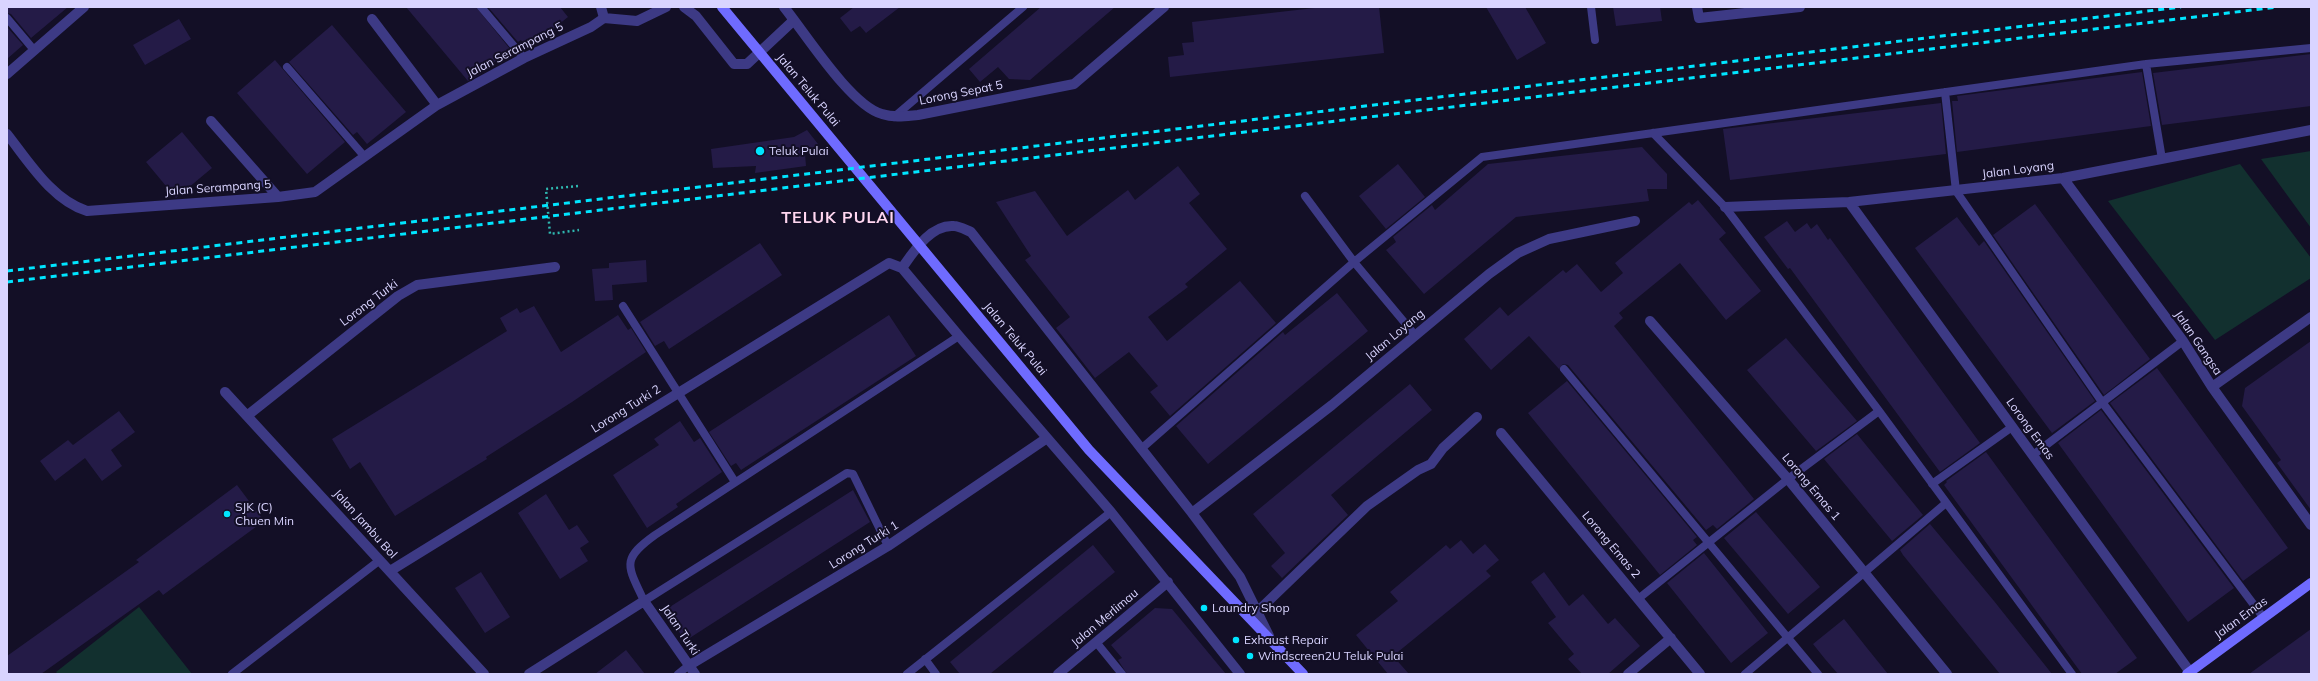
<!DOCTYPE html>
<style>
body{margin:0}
#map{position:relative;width:2318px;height:681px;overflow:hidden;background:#130f26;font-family:Mulish,sans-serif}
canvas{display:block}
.frame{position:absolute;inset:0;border:8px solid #d9d4ff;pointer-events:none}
</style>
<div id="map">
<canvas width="2318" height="681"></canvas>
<div class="frame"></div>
</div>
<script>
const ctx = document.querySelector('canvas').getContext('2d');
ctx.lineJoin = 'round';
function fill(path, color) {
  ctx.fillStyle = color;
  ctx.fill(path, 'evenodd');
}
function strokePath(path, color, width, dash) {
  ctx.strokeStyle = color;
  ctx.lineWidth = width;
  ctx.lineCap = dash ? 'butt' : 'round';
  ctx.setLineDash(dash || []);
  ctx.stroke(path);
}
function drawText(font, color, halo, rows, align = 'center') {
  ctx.font = font + ' Mulish,sans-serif';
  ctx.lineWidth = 4;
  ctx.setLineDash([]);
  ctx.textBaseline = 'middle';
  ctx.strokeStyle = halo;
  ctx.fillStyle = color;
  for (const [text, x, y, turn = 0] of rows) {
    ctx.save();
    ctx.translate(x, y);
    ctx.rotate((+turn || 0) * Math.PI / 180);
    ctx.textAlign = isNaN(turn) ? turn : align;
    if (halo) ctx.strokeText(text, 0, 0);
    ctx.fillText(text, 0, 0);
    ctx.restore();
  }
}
fill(new Path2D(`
 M2311 151V228L2261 159Z
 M2240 164 2311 258V278L2215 340 2108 201Z
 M139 607 192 674H58L56 672Z`), '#12302f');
fill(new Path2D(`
 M7 7H68L31 38 11 14 7 13Z
 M406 7H476L510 49 479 75 468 81Z
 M488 7H560L568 17 528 49 521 40 518 42Z
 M854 7H900L866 33 860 26 851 32 840 18Z
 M1041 7H1115L1030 80 1009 79 998 67 980 82 969 69Z
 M1323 7H1379L1384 53 1170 77 1168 57 1184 55 1182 43 1194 42 1192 22Z
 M1486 7H1525L1546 43 1517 60Z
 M1613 7H1660L1662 21 1616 26Z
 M179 19 191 39 145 65 133 45Z
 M332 25 406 112 367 144 357 132 353 135 289 62Z
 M7 27 23 45 7 59Z
 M2311 54V106L2162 125 2153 73Z
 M275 60 345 142 307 174 237 93Z
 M2142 72 2151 126 1957 152 1952 101H1958L1957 96Z
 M1941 103 1946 154 1730 180 1723 129Z
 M807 130 818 144 805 154 806 166 755 173 756 166 713 168 711 149 794 137Z
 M182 132 212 168 176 198 146 162Z
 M1642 147 1667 174V189H1647L1649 201 1516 217 1424 294 1386 250 1396 242 1393 237 1432 205 1435 210 1488 164Z
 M1398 164 1425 197 1386 229 1359 196Z
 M1178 166 1200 194 1189 203 1227 249 1185 284 1188 287 1148 317 1167 341 1240 281 1276 323 1170 416 1150 392 1158 386 1129 352 1095 378 1056 328 1070 317 1025 260 1031 256 996 202 1035 191 1067 236 1128 190 1135 200Z
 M1698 200 1726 233 1719 239 1761 291 1726 320 1680 263 1619 313 1623 318 1614 326 1754 499 1717 529 1713 525 1706 530 1568 365 1563 364 1559 369 1529 336 1491 370 1464 339 1500 307 1508 316 1563 270 1566 273 1577 264 1601 292 1623 273 1615 263 1689 202 1692 205Z
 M2035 204 2150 359 2104 395 1993 235Z
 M1957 217 1979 246 1984 241 2095 401 2052 433 1915 248Z
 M1787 221 1795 232 1807 223 1811 229 1817 224 1828 240 1830 238 1980 443 1940 472 1790 268 1788 269 1764 237Z
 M760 243 782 275 669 349 664 341 655 346 640 322Z
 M646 260 647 282 612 285 613 300 595 301 592 269 609 268V263Z
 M1337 293 1368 331 1208 464 1176 426 1283 332 1285 335Z
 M534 306 561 352 618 315 628 330 631 328 646 352 572 402 486 457 487 459 469 470 395 516 360 462 350 469 332 439 507 331 500 318 517 308 520 313Z
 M889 315 916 356 741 470 736 463 731 466 709 432Z
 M1786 338 1857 421 1816 451 1747 370Z
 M2311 341V510L2277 463 2281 460 2242 406 2245 388Z
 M2157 368 2288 548 2243 581 2110 403Z
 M1567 381 1697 537 1693 540 1697 545 1660 575 1528 413Z
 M1410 384 1432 410 1331 495 1348 515 1282 578 1271 566 1285 553 1253 514Z
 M2101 410 2234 588 2188 622 2058 443Z
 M119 411 135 432 111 450 122 466 102 481 85 458 55 481 40 461 68 440 73 445Z
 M680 421 694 442 700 438 722 472 676 504 678 507 647 528 613 475 659 445 654 439Z
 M1857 434 1923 515 1892 541 1824 459Z
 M1986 452 2137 658 2115 674H2082L1944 485 1947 482 1946 481Z
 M237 485 264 521 163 595 159 590 41 674H7V656L139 562 136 560Z
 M853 490 870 522 685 641 665 610Z
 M546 494 569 530 577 525 589 542 580 548 588 561 560 579 518 513Z
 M1756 512 1820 587 1788 614 1724 538Z
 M1930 524 1994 601 2052 674H2000L1903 555 1900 550Z
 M1461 540 1473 554 1485 544 1499 560 1486 571 1491 576 1393 656 1409 674H1388L1356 635 1398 601 1390 592 1446 545 1450 549Z
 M1093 545 1115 572 990 674H960L950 662Z
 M1704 553 1768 633 1731 663 1667 583Z
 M481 572 510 617 485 633 455 588Z
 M1544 572 1569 606 1583 594 1608 624 1615 618 1640 646 1608 674H1582L1568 659 1574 654 1548 623 1556 617 1531 582Z
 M1155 608 1172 609 1226 674H1127L1118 660 1122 658 1111 645Z
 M1844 619 1867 648 1888 674H1838L1825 659 1813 644Z
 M2311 629V674H2249L2289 645Z
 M626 650 645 674H595L612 661Z`), '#241b47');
strokePath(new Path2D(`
 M578 186 546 189 550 234 579 230`), '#2fb8b0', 2.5, [2, 3]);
strokePath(new Path2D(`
 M481 7 524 58
 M1591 7 1595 40
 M7 18 34 50
 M2146 64 2162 159
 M287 67 364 156
 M1945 92 1956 191 2102 402 2263 617
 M894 117 1023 7
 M1653 133 1725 207 1879 411 2072 674
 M1305 196 1354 262 1415 335
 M623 306 735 482
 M1564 369 1818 674
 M1141 449 1354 262 1482 157 2146 64 2311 48
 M2033 455 2183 341
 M1932 484 2012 427
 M888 546 853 474 847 473 644 601C628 566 620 560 655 535L959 336
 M1638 599 1788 479 1879 411
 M1096 642 1122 674
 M925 659 936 674
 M232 674 380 560
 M678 674 688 666
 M907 674 1111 512
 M1745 674 1946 503`), '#3d3a85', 8);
strokePath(new Path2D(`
 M601 7 604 18
 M684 7 696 16 734 64H747L794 20
 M784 7C805 33 851 106 882 114 894 118 906 116 918 115L1074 84 1164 7
 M1697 7 1699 18 1800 7
 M604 18 637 21 666 7
 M372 19 437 105
 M7 74 84 7
 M211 121 278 197
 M7 134C29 162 52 200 87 211L278 197 315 192 437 105 524 58 591 27 604 18
 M2063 178 2183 341 2212 387 2311 525
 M1849 202 2190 672
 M1725 207 1849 202 2063 178 2311 130
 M902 268C914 251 931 224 954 226 959 226 966 230 971 232L1192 513 1240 577 1269 636
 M1650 321 1788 479 1947 674
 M2212 387 2311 317
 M225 392 484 674
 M248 415 398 296 417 285 555 267
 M1501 433 1700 674
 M1192 513 1332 405 1489 274 1518 253 1549 239 1635 221
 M390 571 889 263 902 268 959 336 1111 512 1240 674
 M1257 612 1367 506 1418 470 1431 464 1443 448 1477 417
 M688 666 888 546 1047 438
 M529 674 644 601 695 674
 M1058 674 1168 582
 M1628 674 1671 638`), '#3d3a85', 10);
strokePath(new Path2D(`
 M722 7 1089 450 1303 674
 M2187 674 2311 583`), '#6f6bff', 10);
strokePath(new Path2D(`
 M7 271 2181 7
 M7 282 2277 7`), '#00e5ff', 3, [6, 5]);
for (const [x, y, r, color] of [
 [760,151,5,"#00e5ff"],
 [227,514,4,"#00e5ff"],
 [1204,608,4,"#00e5ff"],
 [1236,640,4,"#00e5ff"],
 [1250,656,4,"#00e5ff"]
]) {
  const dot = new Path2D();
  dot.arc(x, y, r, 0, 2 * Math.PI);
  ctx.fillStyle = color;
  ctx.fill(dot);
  strokePath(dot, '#130f26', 1.5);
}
drawText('12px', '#d9d4ff', '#130f26', [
 ["Jalan Serampang 5",515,50,-27],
 ["Jalan Teluk Pulai",808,90,50],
 ["Lorong Sepat 5",961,93,-11],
 ["Jalan Loyang",2018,170,-7],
 ["Jalan Serampang 5",218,188,-4],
 ["Lorong Turki",369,303,-37],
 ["Jalan Loyang",1395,335,-40],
 ["Jalan Teluk Pulai",1015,339,50],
 ["Jalan Gangsa",2198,343,56],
 ["Lorong Turki 2",626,409,-32],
 ["Lorong Emas",2030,429,54],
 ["Lorong Emas 1",1811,487,50],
 ["Jalan Jambu Bol",365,524,48],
 ["Lorong Turki 1",864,545,-32],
 ["Lorong Emas 2",1611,545,50],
 ["Jalan Merlimau",1105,618,-40],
 ["Jalan Emas",2241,618,-36],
 ["Jalan Turki",680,630,56]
]);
drawText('12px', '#d9d4ff', '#130f26', [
 ["Teluk Pulai",769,151],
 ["SJK (C)",235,507],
 ["Chuen Min",235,521],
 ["Laundry Shop",1212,608],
 ["Exhaust Repair",1244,640],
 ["Windscreen2U Teluk Pulai",1258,656]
], 'left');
ctx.letterSpacing = '1px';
drawText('bold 16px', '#ffd6f0', '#130f26', [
 ["TELUK PULAI",838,218]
]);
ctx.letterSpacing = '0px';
</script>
